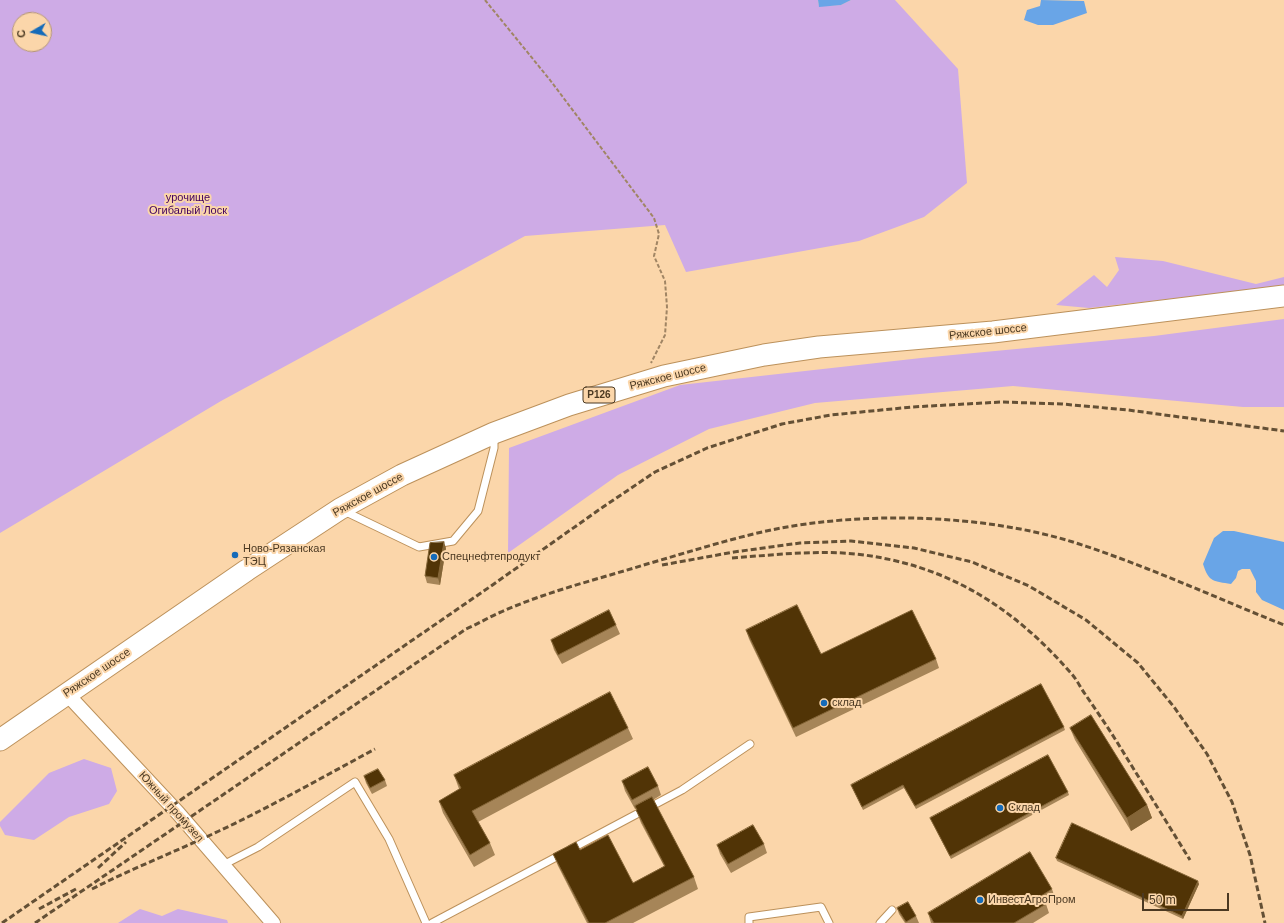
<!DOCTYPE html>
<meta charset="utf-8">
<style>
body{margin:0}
#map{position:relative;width:1284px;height:923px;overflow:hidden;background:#fbd6aa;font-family:Helvetica,sans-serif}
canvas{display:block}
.north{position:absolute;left:12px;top:12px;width:40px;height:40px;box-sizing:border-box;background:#fbd6aa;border:1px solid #b59774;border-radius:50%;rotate:261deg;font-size:11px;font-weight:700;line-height:16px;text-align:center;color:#4b3922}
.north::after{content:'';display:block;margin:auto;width:14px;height:18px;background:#156bb9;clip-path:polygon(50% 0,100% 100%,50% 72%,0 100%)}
.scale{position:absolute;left:1142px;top:893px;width:87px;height:18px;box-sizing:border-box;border:2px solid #4b3922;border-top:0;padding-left:5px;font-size:12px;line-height:14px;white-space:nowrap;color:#4b3922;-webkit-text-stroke:3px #fbd6aa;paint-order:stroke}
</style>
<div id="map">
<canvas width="1284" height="923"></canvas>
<div class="north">С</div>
<div class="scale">50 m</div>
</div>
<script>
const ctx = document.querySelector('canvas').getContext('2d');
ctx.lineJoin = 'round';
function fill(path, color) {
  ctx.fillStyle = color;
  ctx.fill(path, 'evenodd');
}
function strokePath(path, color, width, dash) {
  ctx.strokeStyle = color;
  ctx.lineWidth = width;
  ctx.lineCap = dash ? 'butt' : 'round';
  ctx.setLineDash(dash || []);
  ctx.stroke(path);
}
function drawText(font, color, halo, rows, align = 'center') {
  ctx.font = font + ' Helvetica,sans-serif';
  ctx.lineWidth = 4;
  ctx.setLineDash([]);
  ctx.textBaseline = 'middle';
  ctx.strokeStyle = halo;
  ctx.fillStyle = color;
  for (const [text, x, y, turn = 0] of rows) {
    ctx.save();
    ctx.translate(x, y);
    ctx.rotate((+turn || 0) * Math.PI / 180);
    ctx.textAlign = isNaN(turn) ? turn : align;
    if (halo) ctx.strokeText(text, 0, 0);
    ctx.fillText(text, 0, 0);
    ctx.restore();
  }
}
fill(new Path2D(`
 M0 0H818L819 6 841 5 851 0H895L958 69 967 183 924 217 859 241 686 272 665 225 525 236 221 401 0 533ZM20 20H44V44H20Z
 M1115 257 1163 261 1256 284 1284 277V286L1089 308 1056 305 1094 275 1107 287 1119 270Z
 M1284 319V407H1243L1013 386 815 403 709 429 618 475 508 553 509 448 680 385 921 358 1154 336Z
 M84 759 111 768 117 791 109 804 69 817 34 840 5 835 0 826V822L49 773Z
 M140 909 162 916 178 909 227 920 228 923H118Z`), '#ceabe6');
fill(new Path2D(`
 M818 0H851L841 5 819 7Z
 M1041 0 1084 1 1087 13 1053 25H1038L1024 20 1027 10 1040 6Z
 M1223 531H1234L1284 542V610L1262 600 1256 592V581L1250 569H1242L1238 571 1236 578 1231 584C1214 581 1209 583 1203 564L1214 538Z`), '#69a5e7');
const service = new Path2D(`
 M344 511 419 547 453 541 478 511 494 448V436
 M571 849 682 790 750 744
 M223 865 258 847 355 782 389 839 426 923
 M432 923 562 854
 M749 923V917L821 907 829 923
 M880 923 892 910`);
const minor = new Path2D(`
 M67 694 178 813 273 923`);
const primary = new Path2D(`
 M0 740 247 570 340 509 402 475 494 433 569 405 664 376 764 355 819 347 993 332 1284 296`);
strokePath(service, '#bc915b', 9);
strokePath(minor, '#bc915b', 16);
strokePath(primary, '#bc915b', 23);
strokePath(new Path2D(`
 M485 0 550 80 654 218 659 234 654 256 665 281 667 307 665 335 651 363`), '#a08564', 2, [4, 2]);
strokePath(service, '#fff', 7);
strokePath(minor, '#fff', 14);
strokePath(primary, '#fff', 21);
strokePath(new Path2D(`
 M732 558C773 555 815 550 856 554 945 564 1011 605 1070 672 1076 678 1080 687 1085 694 1096 710 1107 726 1117 742 1141 781 1166 821 1190 860
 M662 565 734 552 800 543 851 541 914 548 972 562 1029 586 1086 620 1138 663 1174 707 1207 754 1232 802 1250 855 1265 923
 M98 868 126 842
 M92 889C133 868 177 851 219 831 272 806 323 777 375 749
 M39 909 76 889
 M2 923 491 586 603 507 655 472 707 448 782 424 831 415 912 407 1001 402 1062 404 1128 410 1284 431
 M35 923 466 629C478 624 489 617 501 612 548 591 599 579 647 564 689 552 729 539 771 530 864 511 982 514 1073 542 1145 565 1214 597 1284 625`), '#645035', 3, [6, 3]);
fill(new Path2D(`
 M446 548 440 585 427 583 425 576Z
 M616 625 620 634 562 664 554 650 551 640Z
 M746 630 821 654 936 659 939 668 796 737 749 639Z
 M1064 727 1065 730 916 809 904 788 863 810 851 785Z
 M628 728 633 739 478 822 490 843 495 855 474 867 443 813 439 801 459 789 454 775Z
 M1070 728 1147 805 1152 818 1131 831 1075 740Z
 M364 776 385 780 387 786 372 794 366 783Z
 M622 781 658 786 661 795 653 800 694 877 698 889 633 923H587L558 866 553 854 580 850 633 883 664 866 641 823 636 810H637L636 809H635L625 791Z
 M1068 792 1069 795 951 859 930 818Z
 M764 844 767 853 731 873 720 854 717 845Z
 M1056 858 1199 884 1183 919 1057 861Z
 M1052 889 1055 898 1046 904 1049 913 1033 923H931L928 913Z
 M897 908 916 916 919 923H905L899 914Z`), '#a68558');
fill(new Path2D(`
 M444 542 446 548 440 585 438 578Z
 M1147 805 1152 818 1131 831 1127 818Z
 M1198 881 1199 884 1183 919 1182 916Z`), '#846537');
const building = new Path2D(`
 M444 542 438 578 425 576 430 543Z
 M797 605 821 654 912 610 936 659 793 728 746 630Z
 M609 610 616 625 558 655 551 640Z
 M1041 684 1064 727 915 806 903 785 862 807 851 785Z
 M610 692 628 728 472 811 490 843 470 855 439 801 461 788 454 775Z
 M1091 715 1147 805 1127 818 1070 728Z
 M1048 755 1068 792 950 856 930 818Z
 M648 767 658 786 632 800 622 781Z
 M378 769 385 780 370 788 364 776Z
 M652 797 694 877 605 923H589L553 854 576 842 580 850 608 835 633 883 665 866 636 810H637L635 806Z
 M1072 823 1198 881 1182 916 1056 858Z
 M753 825 764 844 728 864 717 845Z
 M1030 852 1052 889 1041 896 1046 904 1014 923H934L928 913Z
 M908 902 916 916 906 922 897 908Z`);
fill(building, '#513406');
strokePath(building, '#846537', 1);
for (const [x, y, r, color] of [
 [235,555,4,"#156bb9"],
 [434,557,4,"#156bb9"],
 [824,703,4,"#156bb9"],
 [1000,808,4,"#156bb9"],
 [980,900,4,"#156bb9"]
]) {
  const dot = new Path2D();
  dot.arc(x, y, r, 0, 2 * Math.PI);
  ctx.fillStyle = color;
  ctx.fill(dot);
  strokePath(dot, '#fbd6aa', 1.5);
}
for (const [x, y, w] of [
 [599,395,32]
]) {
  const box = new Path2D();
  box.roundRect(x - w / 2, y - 8, w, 16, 3);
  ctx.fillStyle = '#fbd6aa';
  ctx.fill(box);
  strokePath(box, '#4b3922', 1);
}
drawText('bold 10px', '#4b3922', null, [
 ["Р126",599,395]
]);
drawText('11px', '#41005d', '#fbd6aa', [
 ["урочище",188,198],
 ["Огибалый Лоск",188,211]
]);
drawText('11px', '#4b3922', '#fbd6aa', [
 ["Ряжское шоссе",988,332,-6],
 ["Ряжское шоссе",668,377,-14],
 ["Ряжское шоссе",368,495,-29],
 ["Ряжское шоссе",97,673,-34],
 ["Южный промузел",171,807,48]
]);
drawText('11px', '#4b3922', '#fbd6aa', [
 ["Ново-Рязанская",243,549],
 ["ТЭЦ",243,562],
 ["Спецнефтепродукт",442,557],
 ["склад",832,703],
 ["Склад",1008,808],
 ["ИнвестАгроПром",988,900]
], 'left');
</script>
